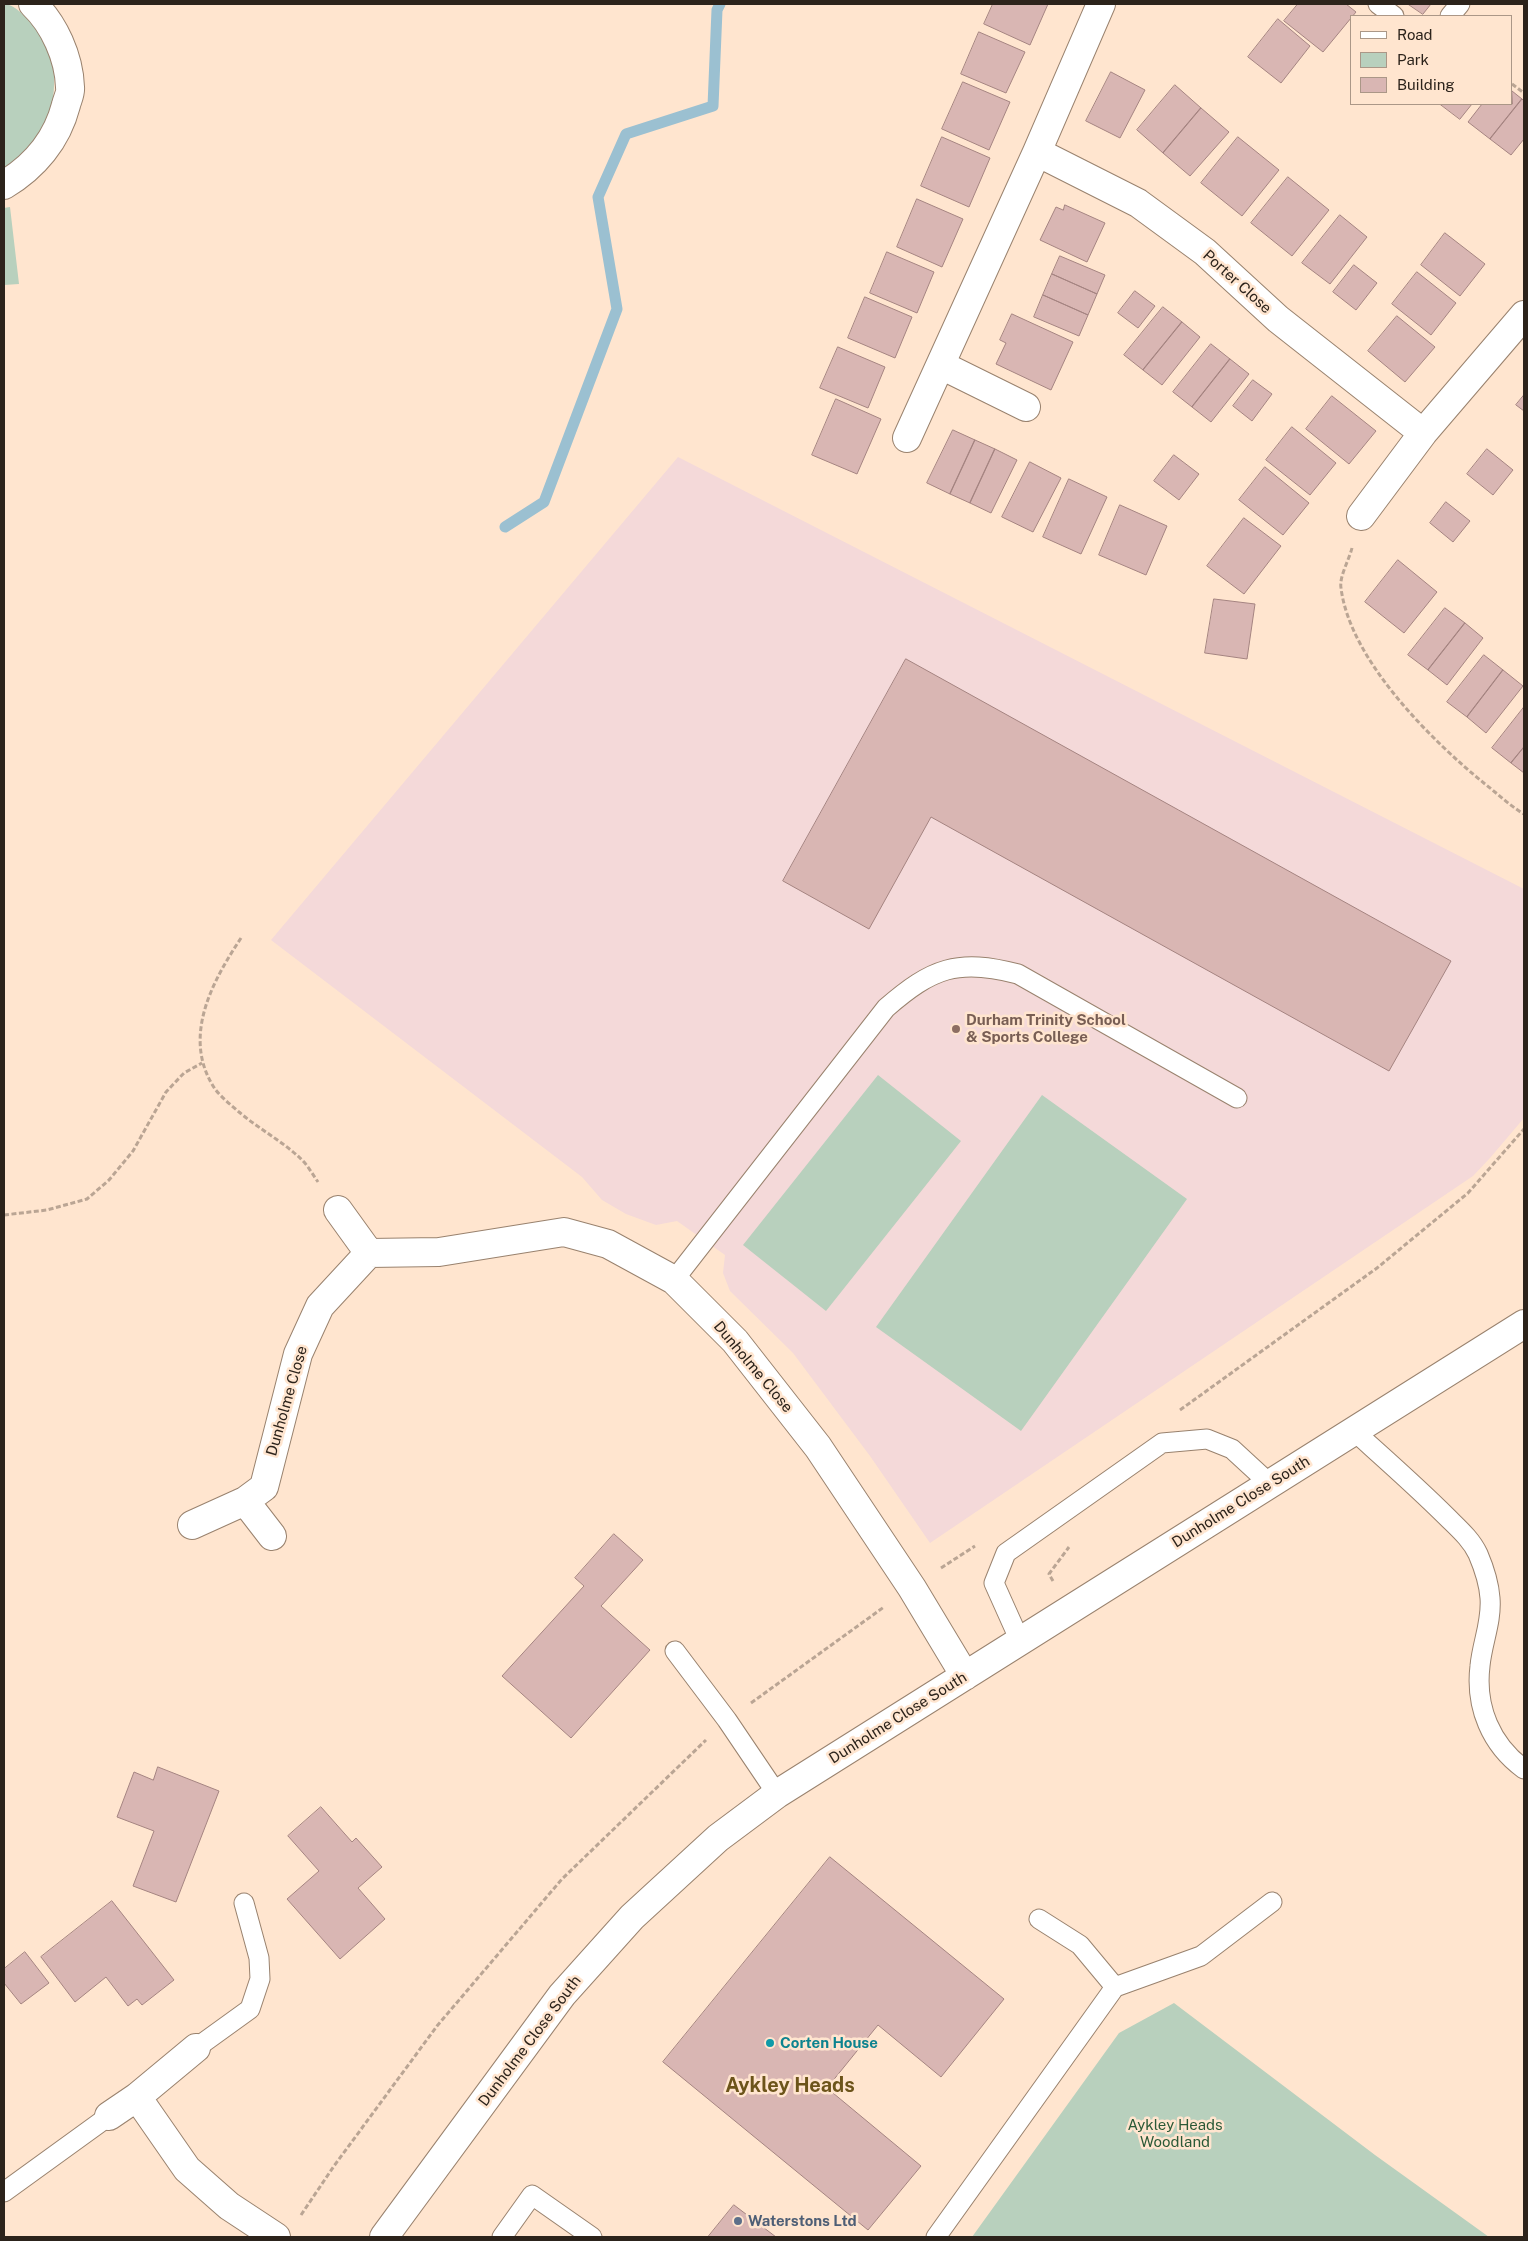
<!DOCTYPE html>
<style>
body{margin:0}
#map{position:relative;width:1528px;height:2241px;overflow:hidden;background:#ffe5cf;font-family:"Public Sans",sans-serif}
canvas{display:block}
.frame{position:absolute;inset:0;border:5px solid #2c231b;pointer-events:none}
.legend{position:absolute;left:1350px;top:15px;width:162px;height:90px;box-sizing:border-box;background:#ffe5cf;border:1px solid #ab9787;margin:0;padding:6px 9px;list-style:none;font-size:15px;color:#2c231b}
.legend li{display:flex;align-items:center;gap:10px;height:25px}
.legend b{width:25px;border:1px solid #ab9787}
</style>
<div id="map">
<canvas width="1528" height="2241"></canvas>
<div class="frame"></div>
<ul class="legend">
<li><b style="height:6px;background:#fff"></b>Road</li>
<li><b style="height:14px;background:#b8d0bd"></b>Park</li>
<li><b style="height:14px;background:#d9b6b3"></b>Building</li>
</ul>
</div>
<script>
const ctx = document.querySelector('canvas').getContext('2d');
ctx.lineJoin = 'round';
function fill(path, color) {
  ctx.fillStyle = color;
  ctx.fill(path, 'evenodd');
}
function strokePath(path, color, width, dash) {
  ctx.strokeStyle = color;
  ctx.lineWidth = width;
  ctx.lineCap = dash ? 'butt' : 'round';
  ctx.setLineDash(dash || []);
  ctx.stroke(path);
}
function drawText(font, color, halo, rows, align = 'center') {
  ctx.font = font + ' "Public Sans",sans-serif';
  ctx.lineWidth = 5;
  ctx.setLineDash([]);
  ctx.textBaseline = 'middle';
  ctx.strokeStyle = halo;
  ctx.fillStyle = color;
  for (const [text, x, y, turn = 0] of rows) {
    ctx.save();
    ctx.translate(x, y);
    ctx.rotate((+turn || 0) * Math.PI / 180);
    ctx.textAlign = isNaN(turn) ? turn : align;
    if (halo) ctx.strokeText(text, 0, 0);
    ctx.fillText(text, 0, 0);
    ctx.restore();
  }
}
fill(new Path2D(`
 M678 457 1524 889V1118L1490 1158 1473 1176 930 1543 870 1456 793 1353 730 1291 723 1273 725 1255 677 1221 656 1225 626 1214 602 1200 582 1177 271 940Z`), '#f4d9d9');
fill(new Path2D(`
 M4 4C14 4 25 16 31 23 35 28 40 33 43 38 64 72 54 129 25 156 19 162 11 167 4 172Z
 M10 207 19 284 4 285V208Z
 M878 1075 961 1141 826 1311 743 1245Z
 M1042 1095 1187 1199 1021 1431 876 1327Z
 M1174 2003 1375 2155 1489 2237H972L1119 2033Z`), '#b8d0bd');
strokePath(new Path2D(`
 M505 527 544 502 617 309 598 197 626 134 713 106 717 10 720 4`), '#9bc0d1', 11);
const building = new Path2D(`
 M993 4H1048L1030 45 984 24Z
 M1298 4H1346L1356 12 1323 52 1284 21Z
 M1408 4H1431L1423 14Z
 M1278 19 1310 46 1281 83 1248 57Z
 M979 32 1025 52 1006 93 961 74Z
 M1111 72 1145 90 1120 138 1086 121Z
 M963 82 1010 102 989 150 942 129Z
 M1175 85 1201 108 1163 153 1137 130Z
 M1512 91 1522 99 1490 139 1468 122 1482 104H1512Z
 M1522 99 1524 101V139L1511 155 1490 139Z
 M1440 104H1472L1460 119Z
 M1201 108 1229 132 1190 176 1163 153Z
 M942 137 990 158 969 207 921 186Z
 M1238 137 1279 170 1242 216 1201 183Z
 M1288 177 1329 210 1292 256 1251 223Z
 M917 199 963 219 942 267 897 247Z
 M1065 205 1105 223 1087 262 1040 240 1056 207 1063 210Z
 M1340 215 1367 237 1330 284 1302 263Z
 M1445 233 1485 264 1460 296 1421 265Z
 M887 252 934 272 917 313 870 293Z
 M1060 256 1105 275 1097 294 1052 274Z
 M1354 265 1377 283 1356 310 1333 292Z
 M1417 272 1456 303 1431 335 1392 304Z
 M1052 274 1097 294 1088 315 1043 295Z
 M1135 291 1155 306 1138 328 1118 313Z
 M1043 295 1088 315 1079 336 1034 317Z
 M865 297 912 317 895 358 848 338Z
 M1163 307 1182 322 1143 370 1124 355Z
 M1012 314 1073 342 1051 390 996 364 1006 343 1000 340Z
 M1397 316 1435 347 1405 382 1368 351Z
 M1182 322 1200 337 1162 385 1143 370Z
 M1211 344 1230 359 1192 407 1173 392Z
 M838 347 885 367 868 408 820 388Z
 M1230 359 1249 374 1211 422 1192 407Z
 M1253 380 1272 394 1252 421 1233 406Z
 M1524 395V411L1516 405Z
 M1332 396 1376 431 1349 464 1306 429Z
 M836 399 881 419 857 474 812 455Z
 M1292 427 1336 463 1310 495 1266 460Z
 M953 430 975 440 950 494 927 483Z
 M975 440 995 449 970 503 950 494Z
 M995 449 1017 460 991 513 970 503Z
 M1487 449 1513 470 1493 495 1467 474Z
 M1174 455 1199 474 1179 500 1154 481Z
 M1030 462 1061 478 1033 532 1002 517Z
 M1265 467 1309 503 1283 535 1239 500Z
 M1069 479 1107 497 1081 554 1043 537Z
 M1446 502 1470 521 1453 542 1430 523Z
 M1120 505 1167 526 1146 575 1099 555Z
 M1244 518 1281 546 1244 594 1207 566Z
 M1398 560 1437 592 1404 633 1365 602Z
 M1214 599 1255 604 1247 659 1205 653Z
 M1445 608 1465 623 1428 670 1408 655Z
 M1465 623 1483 638 1447 685 1428 670Z
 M1484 655 1503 670 1467 717 1447 702Z
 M906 659 1451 961 1389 1071 931 817 869 929 783 881Z
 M1503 670 1523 686 1486 733 1467 717Z
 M1524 707V747L1511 763 1492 748Z
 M1524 747V773L1511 763Z
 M614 1534 643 1560 601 1606 650 1650 571 1738 502 1676 584 1586 575 1578Z
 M158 1767 219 1791 176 1902 133 1886 154 1831 117 1817 134 1772 153 1780Z
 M321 1807 352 1842 356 1838 382 1867 358 1888 385 1919 340 1959 287 1899 319 1871 288 1836Z
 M830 1857 1004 1999 941 2077 878 2025 827 2088 921 2166 868 2230 663 2062Z
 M112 1901 174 1980 142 2005 137 1999 128 2006 106 1977 75 2002 41 1957Z
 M25 1952 49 1983 21 2004 4 1983V1969Z
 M734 2205 776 2237H708Z`);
fill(building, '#d9b6b3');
strokePath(building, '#a58481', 1);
const lane = new Path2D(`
 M1378 4 1394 16
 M1450 16 1460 4
 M674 1280 886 1008C932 968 958 958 1018 974L1237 1098
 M1354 1431C1385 1459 1417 1487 1447 1517 1458 1528 1471 1539 1478 1554 1484 1568 1489 1584 1490 1598 1492 1622 1482 1643 1480 1666 1475 1707 1491 1745 1524 1769
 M1020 1641 994 1583 1006 1553 1162 1443 1207 1439 1232 1449 1270 1484
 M675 1651 727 1720 777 1794
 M1039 1919 1080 1945 1115 1987
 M196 2048 250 2009 260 1979 259 1958 244 1903
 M4 2192 109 2116
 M502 2237 532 2195 592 2237
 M936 2237 1115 1987 1201 1956 1272 1902`);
const street = new Path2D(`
 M1037 152 1138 203 1205 252 1278 319 1423 433
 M4 185C34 167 57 140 66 105 67 100 71 93 70 87 69 57 54 24 33 4
 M941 365 1026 407
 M907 438 1037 152 1101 4
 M1361 516 1423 433 1524 315
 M338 1210 369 1253
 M245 1501 272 1536
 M192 1525 245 1501 264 1487 298 1354 320 1306 369 1253 439 1252 564 1232 608 1244 674 1280 735 1341 818 1447 912 1588 965 1676
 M137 2097 187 2169 229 2206 276 2237
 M109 2116 137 2097 196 2048
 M384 2237 562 1995 632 1917 718 1838 777 1794 1524 1324`);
strokePath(lane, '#99826e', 21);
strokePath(street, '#99826e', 30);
strokePath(new Path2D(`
 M1512 84 1524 93
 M1352 548C1349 560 1339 577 1341 588 1350 660 1431 740 1485 784 1498 794 1510 806 1524 814
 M241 938C212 982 181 1038 215 1089 221 1097 232 1106 239 1112 259 1129 282 1141 300 1158 307 1164 313 1175 318 1182
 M4 1215 47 1210 87 1199 109 1180 133 1151 166 1092 184 1073 202 1063
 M1180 1410 1377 1268 1468 1193 1524 1129
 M941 1568 975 1546
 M1053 1581 1049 1574 1069 1547
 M751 1703 884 1607
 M301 2215 334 2166 437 2026 562 1879 706 1740`), '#baa594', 3, [5, 2.5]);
strokePath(lane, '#fff', 19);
strokePath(street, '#fff', 28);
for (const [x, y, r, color] of [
 [956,1029,5,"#8d6e63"],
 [770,2043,5,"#0f9aa8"],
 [738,2221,5,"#5c6f8a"]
]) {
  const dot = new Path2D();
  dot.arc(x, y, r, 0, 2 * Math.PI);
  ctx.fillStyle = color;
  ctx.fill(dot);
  strokePath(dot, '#ffe5cf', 2);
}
drawText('15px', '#2c231b', '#ffe5cf', [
 ["Porter Close",1237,282,42],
 ["Dunholme Close",753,1367,50],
 ["Dunholme Close",287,1401,-74],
 ["Dunholme Close South",1241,1502,-32],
 ["Dunholme Close South",898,1718,-32],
 ["Dunholme Close South",530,2041,-53]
]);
drawText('bold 15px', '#785e54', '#ffe5cf', [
 ["Durham Trinity School",966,1020],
 ["& Sports College",966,1037]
], 'left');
drawText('bold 15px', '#0d838f', '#ffe5cf', [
 ["Corten House",780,2043]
], 'left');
drawText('15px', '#2a5937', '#ffe5cf', [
 ["Aykley Heads",1175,2125],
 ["Woodland",1175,2142]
]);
drawText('bold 15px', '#4e5e75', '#ffe5cf', [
 ["Waterstons Ltd",748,2221]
], 'left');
drawText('bold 20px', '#6c541a', '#ffe5cf', [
 ["Aykley Heads",790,2086]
]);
</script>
